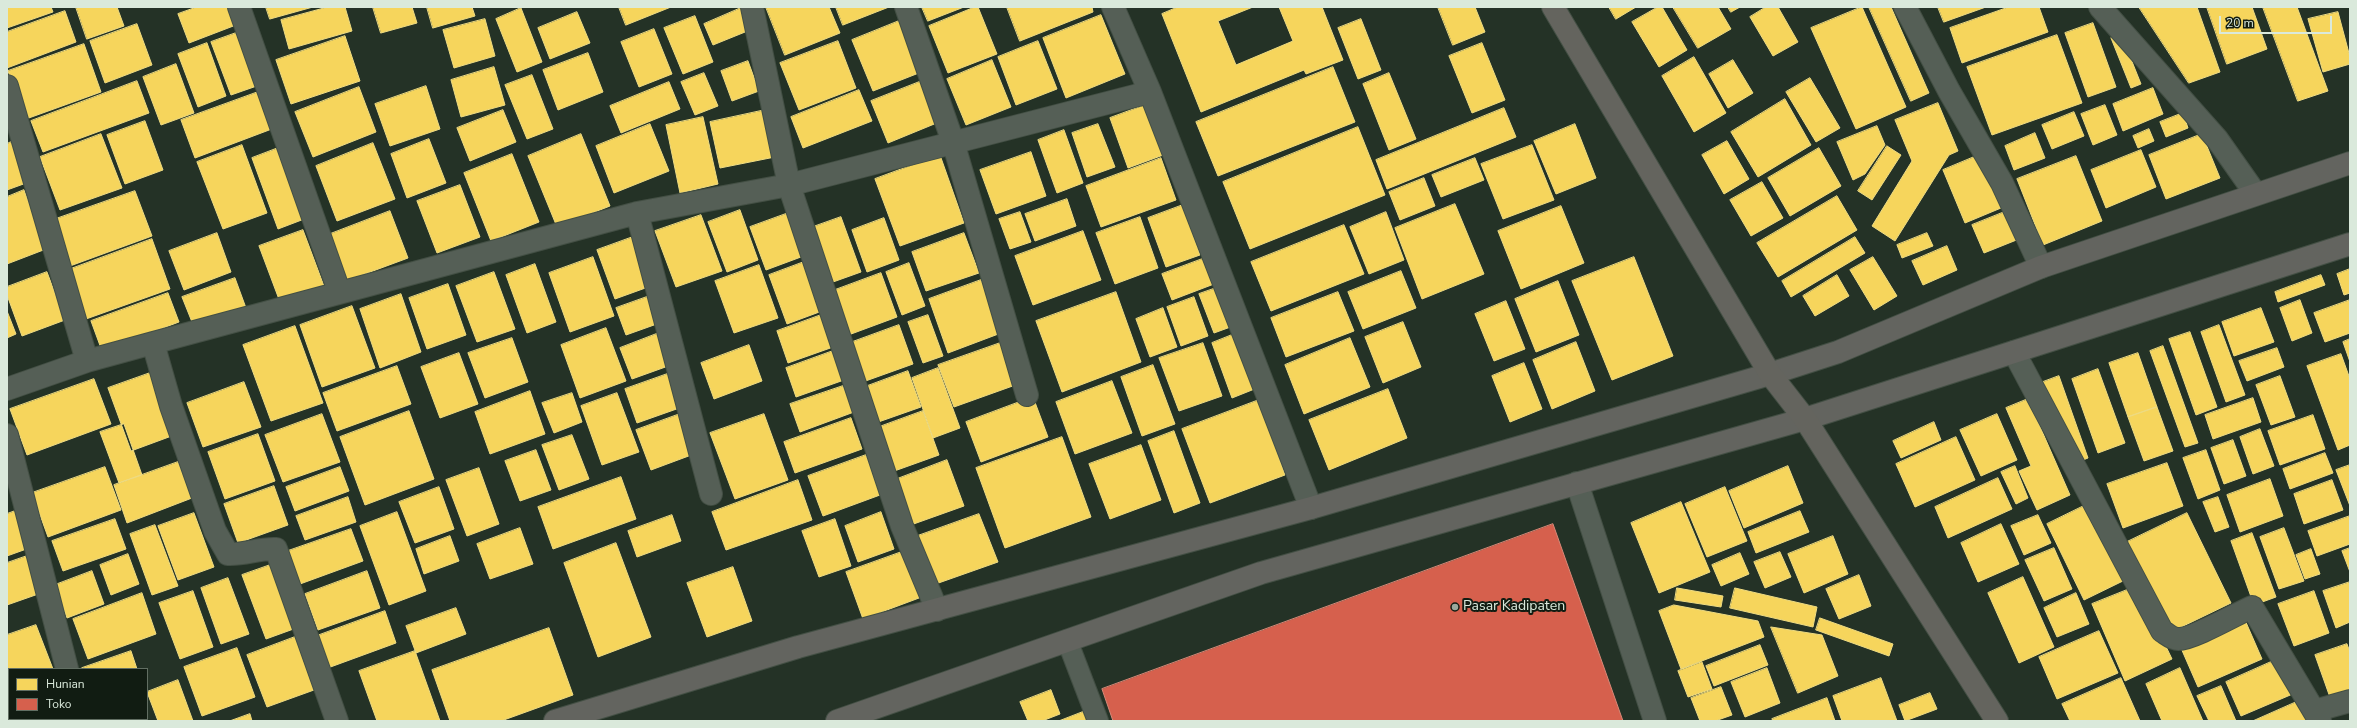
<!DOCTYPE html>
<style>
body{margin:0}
#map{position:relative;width:2357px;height:728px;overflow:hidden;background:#243226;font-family:"Nunito Sans",sans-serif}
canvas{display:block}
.frame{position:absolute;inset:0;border:8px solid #dae9db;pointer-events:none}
.legend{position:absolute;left:8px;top:668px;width:140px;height:52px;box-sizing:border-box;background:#111c12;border:1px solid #616e62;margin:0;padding:5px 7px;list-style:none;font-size:12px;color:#dae9db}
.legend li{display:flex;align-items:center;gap:8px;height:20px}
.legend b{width:20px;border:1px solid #616e62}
.scale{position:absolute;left:2219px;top:16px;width:113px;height:18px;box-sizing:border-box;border:2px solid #dae9db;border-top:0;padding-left:5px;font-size:12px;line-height:14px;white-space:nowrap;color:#dae9db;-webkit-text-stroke:3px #111c12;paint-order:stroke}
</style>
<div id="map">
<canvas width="2357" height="728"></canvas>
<div class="frame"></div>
<ul class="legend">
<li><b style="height:11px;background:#f6d55c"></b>Hunian</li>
<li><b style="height:11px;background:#d6604d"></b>Toko</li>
</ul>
<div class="scale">20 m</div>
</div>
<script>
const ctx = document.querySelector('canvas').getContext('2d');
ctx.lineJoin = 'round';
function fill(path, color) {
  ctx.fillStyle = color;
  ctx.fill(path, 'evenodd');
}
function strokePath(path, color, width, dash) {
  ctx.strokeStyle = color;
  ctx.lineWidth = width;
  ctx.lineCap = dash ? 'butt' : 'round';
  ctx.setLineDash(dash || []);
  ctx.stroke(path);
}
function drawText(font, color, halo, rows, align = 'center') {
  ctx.font = font + ' "Nunito Sans",sans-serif';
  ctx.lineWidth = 4;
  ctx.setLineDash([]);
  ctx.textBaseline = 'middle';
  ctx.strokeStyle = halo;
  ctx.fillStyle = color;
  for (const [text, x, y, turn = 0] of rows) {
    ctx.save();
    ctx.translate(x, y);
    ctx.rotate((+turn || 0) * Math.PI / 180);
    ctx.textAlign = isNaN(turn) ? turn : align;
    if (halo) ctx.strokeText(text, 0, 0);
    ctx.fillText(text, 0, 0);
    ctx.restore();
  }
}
const homes = new Path2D(`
 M7 7H51L53 12 7 28Z
 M76 7H117L124 26 87 39Z
 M197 7H244L249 20 189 43 178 14Z
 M266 7H313L270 19Z
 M328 7H345L352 31 289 49 281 20Z
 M373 7H412L417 23 381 33Z
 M427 7H472L475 16 433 28Z
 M619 7H671L626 25Z
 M766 7H829L840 33 785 55Z
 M836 7H889L843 25Z
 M922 7H964L928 21Z
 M975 7H978L997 54 948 73 929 26Z
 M1007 7H1092L1093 12 1020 41Z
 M1178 7H1253L1218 21 1236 65 1293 41 1279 7H1322L1343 60 1306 74 1304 70 1201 112 1162 14Z
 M1438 7H1475L1485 32 1453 45Z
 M1609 7H1636L1616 19Z
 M1658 7H1662L1687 50 1659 67 1632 22Z
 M1673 7H1718L1731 29 1698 48Z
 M1728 7H1740L1731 12Z
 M1766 7H1778L1798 42 1773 56 1750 17Z
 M1862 7 1906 107 1856 129 1811 28Z
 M1869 7H1891L1929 93 1911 101Z
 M1938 7H1986L1944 22Z
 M2009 7H2039L2048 32 1962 63 1950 28Z
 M2139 7H2197L2220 72 2189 83Z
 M2207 7H2252L2267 49 2227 64Z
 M2263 7H2297L2328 91 2298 101Z
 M521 8 542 62 517 72 496 19Z
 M741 8 750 30 713 45 704 24Z
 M65 11 76 42 7 68V32Z
 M577 12 590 43 550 59 538 28Z
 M2338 12 2350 57V64L2323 72 2308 19Z
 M1101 15 1125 74 1066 98 1043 38Z
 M695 16 713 62 683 74 664 28Z
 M909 17 929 69 873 91 852 40Z
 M485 19 495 56 454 68 443 30Z
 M1361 19 1381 70 1358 79 1338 28Z
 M2093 23 2116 87 2088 97 2065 33Z
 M137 24 152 65 105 83 90 41Z
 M250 28 271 81 231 95 211 42Z
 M654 29 672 74 639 87 621 42Z
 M2121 34 2141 84 2131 88 2111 38Z
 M2057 35 2082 103 1992 135 1967 67Z
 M345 36 360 81 291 104 276 60Z
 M838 41 856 88 799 110 780 63Z
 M1038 41 1057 89 1016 105 998 57Z
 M207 43 226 96 198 107 178 54Z
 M1482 43 1505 100 1472 113 1449 56Z
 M84 44 101 92 26 119 8 71Z
 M588 53 603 92 558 110 543 70Z
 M1694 57 1726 113 1694 132 1662 76Z
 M992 60 1011 107 966 125 947 79Z
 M1733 60 1753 93 1728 108 1709 74Z
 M748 61 759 91 732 101 721 71Z
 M176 64 194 113 161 125 143 77Z
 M494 67 505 105 461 117 451 80Z
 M1333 67 1355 122 1218 176 1196 122Z
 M704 73 718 106 695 115 681 82Z
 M1389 73 1416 139 1389 150 1363 84Z
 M532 75 553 129 527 139 505 85Z
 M1810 78 1840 128 1816 142 1786 92Z
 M927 79 944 120 888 143 871 101Z
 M137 81 149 113 43 152 31 121Z
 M669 82 680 109 621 133 610 106Z
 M426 86 440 129 390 146 375 104Z
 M272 87 285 124 195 158 181 120Z
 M359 87 376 132 313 157 295 112Z
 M2153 88 2163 114 2123 131 2113 104Z
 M859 90 872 121 803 148 791 117Z
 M1785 99 1811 145 1758 177 1731 132Z
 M1938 103 1958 151 1949 155 1895 241 1872 226 1912 161 1895 120Z
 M1148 104 1166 154 1128 168 1110 118Z
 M2105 105 2117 135 2093 145 2081 114Z
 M1504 108 1516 137 1387 189 1376 160Z
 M770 109 780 156 720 168 710 122Z
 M503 110 516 142 470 161 457 128Z
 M2074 112 2084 136 2052 149 2042 125Z
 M2183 113 2188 128 2166 137 2160 122Z
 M703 117 718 184 680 193 666 125Z
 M145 121 163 170 125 184 107 135Z
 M650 124 669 171 614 193 596 146Z
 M1098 124 1115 167 1087 177 1072 133Z
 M1575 124 1596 178 1556 194 1534 141Z
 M1877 126 1885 145 1865 174 1853 180 1837 142Z
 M1358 127 1385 195 1250 249 1223 182Z
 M2149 129 2154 141 2138 148 2133 136Z
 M1064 130 1083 183 1057 193 1038 140Z
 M2035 133 2045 158 2014 170 2005 146Z
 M101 134 122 188 60 210 40 157Z
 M581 134 610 206 557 227 528 156Z
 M2202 134 2220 178 2166 199 2149 155Z
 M429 139 446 183 407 198 391 154Z
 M13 141 29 182 7 190V144Z
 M1727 141 1749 179 1724 194 1702 155Z
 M294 142 320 213 278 229 252 158Z
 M373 143 395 199 337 221 316 166Z
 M242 145 267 213 223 229 197 162Z
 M1532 145 1554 200 1503 219 1481 164Z
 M1887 146 1901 155 1872 200 1858 191Z
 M1819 148 1841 186 1790 216 1768 178Z
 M2141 150 2156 187 2106 208 2091 170Z
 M1031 152 1046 196 996 214 980 170Z
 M512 154 539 222 491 241 464 173Z
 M940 155 964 223 900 246 875 179Z
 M1979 155 2001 208 1965 223 1943 170Z
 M2076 156 2102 221 2043 245 2017 179Z
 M1161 158 1176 200 1101 227 1086 186Z
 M1475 158 1484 180 1441 197 1432 175Z
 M1424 178 1435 206 1400 220 1389 192Z
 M1762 182 1783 218 1751 236 1730 200Z
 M460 185 480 237 437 253 417 201Z
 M24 190 46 249 7 264V197Z
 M135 191 152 236 70 266 53 220Z
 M1837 196 1857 230 1778 277 1757 243Z
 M1067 199 1076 226 1035 241 1025 214Z
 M1455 204 1484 274 1422 299 1395 228Z
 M1183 205 1200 255 1166 267 1148 218Z
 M1561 206 1584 263 1521 289 1498 231Z
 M740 210 758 260 727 272 708 222Z
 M390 211 408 258 338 284 320 238Z
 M794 211 809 254 766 270 750 227Z
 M2007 211 2019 239 1984 253 1972 225Z
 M1020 212 1031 242 1010 249 999 219Z
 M1386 212 1404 260 1369 274 1350 227Z
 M701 215 722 271 676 287 655 231Z
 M841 217 861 272 833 282 813 227Z
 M1140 217 1158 268 1115 284 1096 233Z
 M884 218 899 260 867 272 852 230Z
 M1344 225 1364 274 1271 311 1251 262Z
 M303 230 324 286 280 302 259 246Z
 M1083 231 1101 280 1033 305 1015 256Z
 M217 233 231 272 184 290 169 251Z
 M644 233 662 282 615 299 597 250Z
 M964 233 979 273 926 291 912 252Z
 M1927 233 1933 246 1902 258 1897 245Z
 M1855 237 1865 253 1791 297 1782 281Z
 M152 239 170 289 86 319 68 270Z
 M1947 246 1957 270 1923 285 1912 261Z
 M593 257 614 316 570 332 549 273Z
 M1634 257 1673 356 1612 380 1572 281Z
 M1873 257 1897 296 1874 310 1850 270Z
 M1205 258 1214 284 1172 300 1162 274Z
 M804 262 822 311 787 324 769 275Z
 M909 263 925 306 902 315 886 272Z
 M535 264 556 322 527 333 506 275Z
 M759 265 778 318 734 333 715 281Z
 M2350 269V293L2344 295 2337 274Z
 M1401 271 1416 308 1363 329 1348 292Z
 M47 272 65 320 22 336 7 295V287Z
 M494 272 515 329 477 342 456 286Z
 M881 273 897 317 843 337 827 293Z
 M1837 275 1849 296 1815 316 1803 296Z
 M2321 275 2325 285 2278 302 2275 292Z
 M235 278 246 308 194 327 182 297Z
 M981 280 1001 333 948 353 929 299Z
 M1558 281 1579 335 1536 352 1515 299Z
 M448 284 466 335 427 349 409 298Z
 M1222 286 1236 325 1214 333 1199 294Z
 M1116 292 1141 362 1062 392 1036 321Z
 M1338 292 1354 331 1286 357 1271 318Z
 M168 293 179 322 102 351 91 321Z
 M658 293 668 320 626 335 616 308Z
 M401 294 421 352 380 368 360 309Z
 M1194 297 1208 336 1181 346 1167 307Z
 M2300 300 2312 333 2292 341 2280 308Z
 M2350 300V333L2325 342 2314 313Z
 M1506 301 1525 349 1494 361 1475 314Z
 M352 306 375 368 322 387 300 325Z
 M1163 308 1177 347 1150 357 1136 319Z
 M2261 308 2274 342 2234 356 2222 322Z
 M7 311 16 334 7 338Z
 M824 314 836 346 788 363 777 331Z
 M928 315 943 356 923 363 908 322Z
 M1403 322 1421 367 1383 383 1365 337Z
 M899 325 913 364 860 383 847 344Z
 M2219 325 2245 395 2226 402 2201 332Z
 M295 326 323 403 271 421 243 345Z
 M606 328 626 381 580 398 561 345Z
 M2190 332 2217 407 2196 415 2169 339Z
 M659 333 671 365 632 379 620 348Z
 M1237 333 1257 388 1232 398 1212 343Z
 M512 338 528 382 485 398 468 353Z
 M1350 338 1370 387 1304 414 1285 365Z
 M2350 339V362L2343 342Z
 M1006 341 1021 383 954 407 938 365Z
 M1576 342 1595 391 1552 409 1533 360Z
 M1203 343 1222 396 1179 411 1159 358Z
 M749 345 762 381 714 399 701 363Z
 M2163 346 2198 443 2185 447 2150 351Z
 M2277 348 2284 367 2247 381 2239 361Z
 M833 351 844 380 796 397 786 368Z
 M459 353 478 404 440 418 421 367Z
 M2138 353 2157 407 2128 417 2109 363Z
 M2341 354 2350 379V445L2338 450 2307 366Z
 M1524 363 1542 409 1510 422 1492 376Z
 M1153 365 1175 424 1142 436 1121 377Z
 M397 366 411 404 337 431 323 393Z
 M938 368 960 428 933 438 912 378Z
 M2098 369 2125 443 2098 453 2072 379Z
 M908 371 921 407 867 426 854 391Z
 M153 372 177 434 131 451 108 388Z
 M673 372 685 406 637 423 625 389Z
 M2059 376 2088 458 2073 464 2043 382Z
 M2280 376 2295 417 2271 425 2256 385Z
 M94 379 111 424 27 455 10 409Z
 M1112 381 1132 433 1075 454 1056 402Z
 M244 382 261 427 203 447 187 403Z
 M843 386 854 412 800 432 790 404Z
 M1388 389 1407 438 1329 470 1309 420Z
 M530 391 545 434 490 454 475 412Z
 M572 393 582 422 554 433 542 403Z
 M617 393 639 452 602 465 581 406Z
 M1033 397 1048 437 981 462 966 422Z
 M2253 398 2261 422 2213 439 2205 415Z
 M2028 399 2070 495 2037 510 2019 471 2031 466 2006 408Z
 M1259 400 1285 475 1210 503 1182 429Z
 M2157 407 2173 451 2144 461 2128 417Z
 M409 411 434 479 365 505 340 437Z
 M923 411 939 455 886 474 871 430Z
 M322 414 340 462 283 482 265 435Z
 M680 414 694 454 651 470 636 430Z
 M764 414 788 480 735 499 710 433Z
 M1997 414 2017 460 1981 476 1960 430Z
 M2313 415 2325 449 2280 465 2268 431Z
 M851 418 862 449 795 473 784 442Z
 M1934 422 1941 440 1901 458 1893 441Z
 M124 424 142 475 119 483 100 432Z
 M2260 429 2274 466 2253 474 2240 437Z
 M1174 431 1200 503 1174 513 1148 441Z
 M258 434 275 481 225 499 208 452Z
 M572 435 589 479 559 490 542 445Z
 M1062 437 1091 517 1005 548 976 468Z
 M1956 437 1975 480 1915 507 1896 464Z
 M2233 440 2246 476 2224 484 2211 448Z
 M1141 445 1161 500 1110 519 1089 464Z
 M536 450 551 490 520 501 505 461Z
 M2206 450 2220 490 2198 499 2183 458Z
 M2325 453 2333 473 2290 489 2283 469Z
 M866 455 880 495 823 516 808 476Z
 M947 460 964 506 908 526 892 481Z
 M178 462 192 498 127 523 114 485Z
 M2167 463 2183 506 2123 528 2107 484Z
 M2350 465V506L2336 470Z
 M1788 466 1803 503 1744 528 1729 491Z
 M2015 466 2028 498 2016 504 2001 472Z
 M105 467 121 510 48 537 32 493Z
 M340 467 349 491 295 511 286 487Z
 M479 468 499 524 467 536 446 480Z
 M621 477 636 519 553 549 538 507Z
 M1998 478 2012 509 1948 538 1935 507Z
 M2270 479 2283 516 2240 532 2227 495Z
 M798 480 812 520 726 550 712 512Z
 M2332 480 2343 510 2304 524 2294 494Z
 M274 486 288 525 238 543 224 504Z
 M439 487 454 529 415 543 399 502Z
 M1725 487 1747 541 1707 557 1685 504Z
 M348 497 356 522 305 540 296 516Z
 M2218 497 2229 527 2215 532 2203 502Z
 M1681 502 1710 572 1659 593 1631 523Z
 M2090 503 2127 579 2084 600 2047 524Z
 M18 510 32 547 7 556V514Z
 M1800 511 1809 532 1756 553 1748 532Z
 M397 512 426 591 389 605 360 526Z
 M881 512 894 549 858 562 845 526Z
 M194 513 214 567 178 580 158 526Z
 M2187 513 2231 603 2171 632 2127 542Z
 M979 514 998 562 930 586 912 538Z
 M672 515 681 541 637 557 628 531Z
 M2038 515 2051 543 2024 555 2011 526Z
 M2350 516V544L2317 556 2308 531Z
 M115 519 126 549 63 571 52 541Z
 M835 519 851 566 819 577 802 531Z
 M2001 524 2019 564 1978 582 1961 543Z
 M155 525 178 586 152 595 130 534Z
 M520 528 533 564 490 579 477 544Z
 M2284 528 2304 581 2279 589 2260 537Z
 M351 529 363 561 300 584 288 551Z
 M2252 533 2276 597 2254 605 2231 541Z
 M450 536 459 561 424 574 416 549Z
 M1833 536 1848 574 1804 593 1788 554Z
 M616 543 651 637 598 657 564 563Z
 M2054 548 2072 589 2044 601 2025 560Z
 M2350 548V572L2342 551Z
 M910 549 927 595 863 619 846 572Z
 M2311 549 2320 574 2305 579 2296 555Z
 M1780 552 1791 577 1765 588 1754 562Z
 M1740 553 1749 574 1721 586 1712 565Z
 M128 554 139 584 111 595 100 565Z
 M30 555 44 592 7 605V563Z
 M276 563 299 627 266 639 242 575Z
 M733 567 752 621 707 637 687 583Z
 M92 571 104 604 67 618 55 585Z
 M367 571 380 608 318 630 305 594Z
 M1859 575 1871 606 1839 619 1826 589Z
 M2023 577 2054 647 2019 663 1988 593Z
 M228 578 249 634 221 644 201 588Z
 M2350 582V622L2336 628 2323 591Z
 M2137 586 2172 659 2125 681 2092 604Z
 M1677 588 1723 596 1721 607 1675 600Z
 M1735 588 1817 607 1813 627 1730 608Z
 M193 591 213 647 180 659 159 603Z
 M2314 591 2329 633 2294 646 2278 604Z
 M142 593 156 634 88 659 73 619Z
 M2076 593 2089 624 2057 637 2044 608Z
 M1674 605 1758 621 1764 637 1681 669 1659 611Z
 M456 608 466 634 416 653 406 626Z
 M385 611 396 643 325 669 314 637Z
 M1820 618 1893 644 1889 656 1816 630Z
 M2245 620 2262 659 2198 687 2181 648Z
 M36 625 53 669H9V681L7 676V635Z
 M1771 627 1822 635 1838 676 1798 693Z
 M549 628 573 695 501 721H450L432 670Z
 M2099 631 2118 673 2057 699 2039 657Z
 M295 637 314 690 267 707 247 655Z
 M2347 644 2350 652V696L2332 703 2315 655Z
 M1760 645 1768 665 1714 686 1706 666Z
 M237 648 255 697 202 716 184 667Z
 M131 651 137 669H83L82 668Z
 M415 651 440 721H377L359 671Z
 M2280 658 2295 693 2241 716 2226 682Z
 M1702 662 1712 689 1688 697 1678 671Z
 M1767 668 1780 703 1745 717 1731 682Z
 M2180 668 2203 721H2162L2146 684Z
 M1881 678 1897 721H1842L1833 696Z
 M2121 678 2140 721H2070L2062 704Z
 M178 680 193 721H158L147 692Z
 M2221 686 2236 721H2209L2197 696Z
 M1721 687 1732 715 1715 721H1700L1691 698Z
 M1051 690 1060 714 1042 721H1028L1020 702Z
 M1930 693 1937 709 1905 721 1899 705Z
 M1827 698 1835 721H1773L1772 719Z
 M2301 700 2310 721H2253Z
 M9 710V719H20L21 721H7V711Z
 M1088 710 1093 721H1059Z
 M250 714 252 721H230Z
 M29 719H57V721H30Z
 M97 719H147V721H97Z`);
fill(homes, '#f6d55c');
strokePath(homes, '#eedb82', 1);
const shops = new Path2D(`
 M1553 524 1623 721H1113L1102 689Z`);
fill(shops, '#d6604d');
strokePath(shops, '#d78978', 1);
const service = new Path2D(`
 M1067 640 1098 721`);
const minor = new Path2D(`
 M239 7 339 291
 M752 7 789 185 902 526 937 610
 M906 7 953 142 1027 395
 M1113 7 1150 92 1311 508
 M1905 7 1949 91 2002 183 2041 267
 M2100 7 2217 139 2255 193
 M7 86 87 361
 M637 213 711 494
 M153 343 171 406 215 531 228 554C245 555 259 548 276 549L337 721
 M2014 352 2162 631C2167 634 2172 639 2178 639 2191 640 2238 613 2252 607L2314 711
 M7 389 87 361 153 343 637 213 789 185 1150 92
 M7 435 67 669
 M1577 483 1655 721
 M78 719 79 721
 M2320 721 2314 711 2350 701`);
const primary = new Path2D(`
 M555 721 798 647 1311 508 1770 374 1838 352 2041 267 2350 163
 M837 721 1261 573 1805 419 2350 244`);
const trunk = new Path2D(`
 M1553 7 1770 374 1805 419 1997 721`);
strokePath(service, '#434f44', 22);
strokePath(minor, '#434f44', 24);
strokePath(primary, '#434f44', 24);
strokePath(trunk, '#434f44', 24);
strokePath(service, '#555f56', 20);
strokePath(minor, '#555f56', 22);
strokePath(primary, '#63645f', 22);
strokePath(trunk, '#64645e', 22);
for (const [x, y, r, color] of [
 [1455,607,4,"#9aa99c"]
]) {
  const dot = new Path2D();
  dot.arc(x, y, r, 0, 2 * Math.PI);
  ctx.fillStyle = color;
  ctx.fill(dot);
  strokePath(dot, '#111c12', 1.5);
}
drawText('14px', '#dae9db', '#111c12', [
 ["Pasar Kadipaten",1463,607]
], 'left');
</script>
